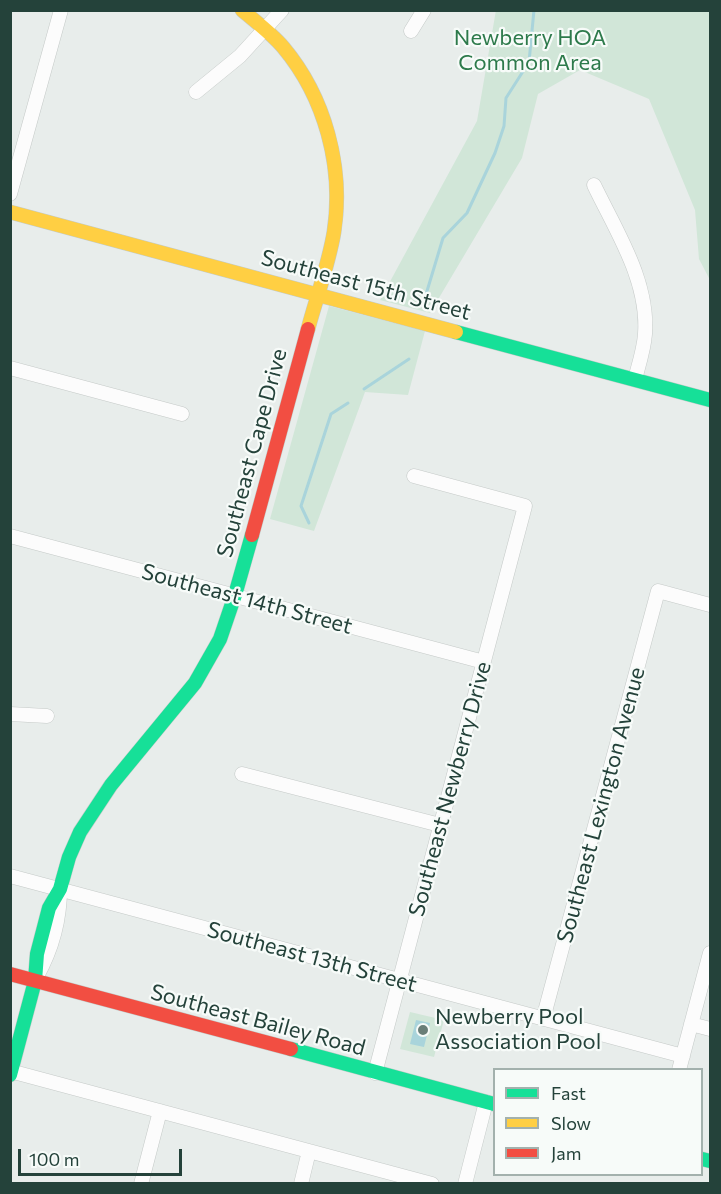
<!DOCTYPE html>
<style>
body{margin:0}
#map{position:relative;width:721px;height:1194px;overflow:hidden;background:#e8edeb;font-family:Commissioner,sans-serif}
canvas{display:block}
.frame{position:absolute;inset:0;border:12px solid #24423a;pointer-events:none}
.legend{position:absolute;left:493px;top:1068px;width:210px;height:108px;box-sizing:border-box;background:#f7fbf9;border:2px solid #a3b1ad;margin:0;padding:8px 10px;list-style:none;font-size:18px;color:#24423a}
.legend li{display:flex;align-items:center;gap:12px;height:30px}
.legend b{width:30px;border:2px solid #a3b1ad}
.scale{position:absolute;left:18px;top:1149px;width:164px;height:27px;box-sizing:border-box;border:3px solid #24423a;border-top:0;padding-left:8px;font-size:18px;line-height:21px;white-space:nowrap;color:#24423a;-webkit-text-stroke:4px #f7fbf9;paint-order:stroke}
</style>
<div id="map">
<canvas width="721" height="1194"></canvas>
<div class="frame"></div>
<ul class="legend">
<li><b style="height:8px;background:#16e098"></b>Fast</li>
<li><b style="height:8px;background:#ffcf43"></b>Slow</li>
<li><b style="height:8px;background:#f24e42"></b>Jam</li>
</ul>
<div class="scale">100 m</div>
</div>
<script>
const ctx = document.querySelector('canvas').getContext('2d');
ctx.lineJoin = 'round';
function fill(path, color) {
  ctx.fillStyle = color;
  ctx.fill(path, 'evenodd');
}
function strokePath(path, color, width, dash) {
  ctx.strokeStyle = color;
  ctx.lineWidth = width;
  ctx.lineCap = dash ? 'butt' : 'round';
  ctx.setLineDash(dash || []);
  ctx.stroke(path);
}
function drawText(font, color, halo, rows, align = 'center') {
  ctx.font = font + ' Commissioner,sans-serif';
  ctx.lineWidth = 4.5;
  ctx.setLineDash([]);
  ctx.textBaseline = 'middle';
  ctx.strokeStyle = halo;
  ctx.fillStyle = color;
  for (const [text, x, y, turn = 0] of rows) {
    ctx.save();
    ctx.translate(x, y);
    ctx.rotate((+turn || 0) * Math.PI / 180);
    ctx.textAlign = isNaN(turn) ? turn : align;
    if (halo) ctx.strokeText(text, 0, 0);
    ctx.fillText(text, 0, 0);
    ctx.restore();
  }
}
fill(new Path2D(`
 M496 10 710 11V280L699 259 695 210 649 99 580 70 538 94 522 158 430 313 380 300 477 121Z
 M329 306 425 331 408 395 365 392 314 531 270 519Z
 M410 1012 444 1020 434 1057 400 1049Z`), '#d1e6d8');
fill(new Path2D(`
 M416 1020 430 1023 424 1047 410 1044Z`), '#a9d4db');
strokePath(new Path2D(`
 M424 301 443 238 467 213 495 153 504 126 506 98 529 62 534 10
 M364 389 409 359
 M309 523 301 506 331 414 348 403`), '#a9d4db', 3);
const street = new Path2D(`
 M411 31 424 10
 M196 92 240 56 282 10
 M594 185C616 231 649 281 645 334 644 349 639 364 635 379
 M10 194 61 10
 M10 368 182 414
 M10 536 484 662
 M10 714 47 716
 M242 774 440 825
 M10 876 683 1056
 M37 976C52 949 60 920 60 889
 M543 1019 658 591 710 605
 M691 1024 710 1029
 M679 1070 710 953
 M10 1071 432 1184
 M375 1073 525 506 414 476
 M141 1184 160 1111
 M301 1184 309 1151
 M465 1184 486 1102`);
const fast = new Path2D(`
 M456 332 710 400
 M291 1049 494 1104
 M10 1075 35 981 37 954 49 908 60 889 69 857 80 832 111 785 195 683 220 639 235 595 252 535
 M702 1159 710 1161`);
const slow = new Path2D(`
 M242 10C256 22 271 33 283 47 325 97 344 167 334 232 329 263 316 299 308 329
 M10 212 456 332`);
const jam = new Path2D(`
 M252 535 308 329
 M10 974 291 1049`);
strokePath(street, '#c5cac8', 15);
strokePath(fast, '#c3cbc8', 15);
strokePath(slow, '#c3cbc8', 15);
strokePath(jam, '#c3cbc8', 15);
strokePath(street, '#fcfcfc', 14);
strokePath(fast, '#16e098', 14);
strokePath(slow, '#ffcf43', 14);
strokePath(jam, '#f24e42', 14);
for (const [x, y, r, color] of [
 [423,1030,6,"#697e78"]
]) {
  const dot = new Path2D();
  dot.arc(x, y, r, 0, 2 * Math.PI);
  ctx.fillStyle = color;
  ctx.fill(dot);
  strokePath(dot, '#f7fbf9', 2);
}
drawText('22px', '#2d7a4b', '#f7fbf9', [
 ["Newberry HOA",530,38],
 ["Common Area",530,63]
]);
drawText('22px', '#24423a', '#f7fbf9', [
 ["Southeast 15th Street",366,285,15],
 ["Southeast Cape Drive",252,453,-75],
 ["Southeast 14th Street",247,599,15],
 ["Southeast Newberry Drive",450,789,-75],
 ["Southeast Lexington Avenue",601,805,-75],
 ["Southeast 13th Street",312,957,15],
 ["Southeast Bailey Road",258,1020,15]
]);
drawText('22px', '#24423a', '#f7fbf9', [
 ["Newberry Pool",435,1017],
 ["Association Pool",435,1042]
], 'left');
</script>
